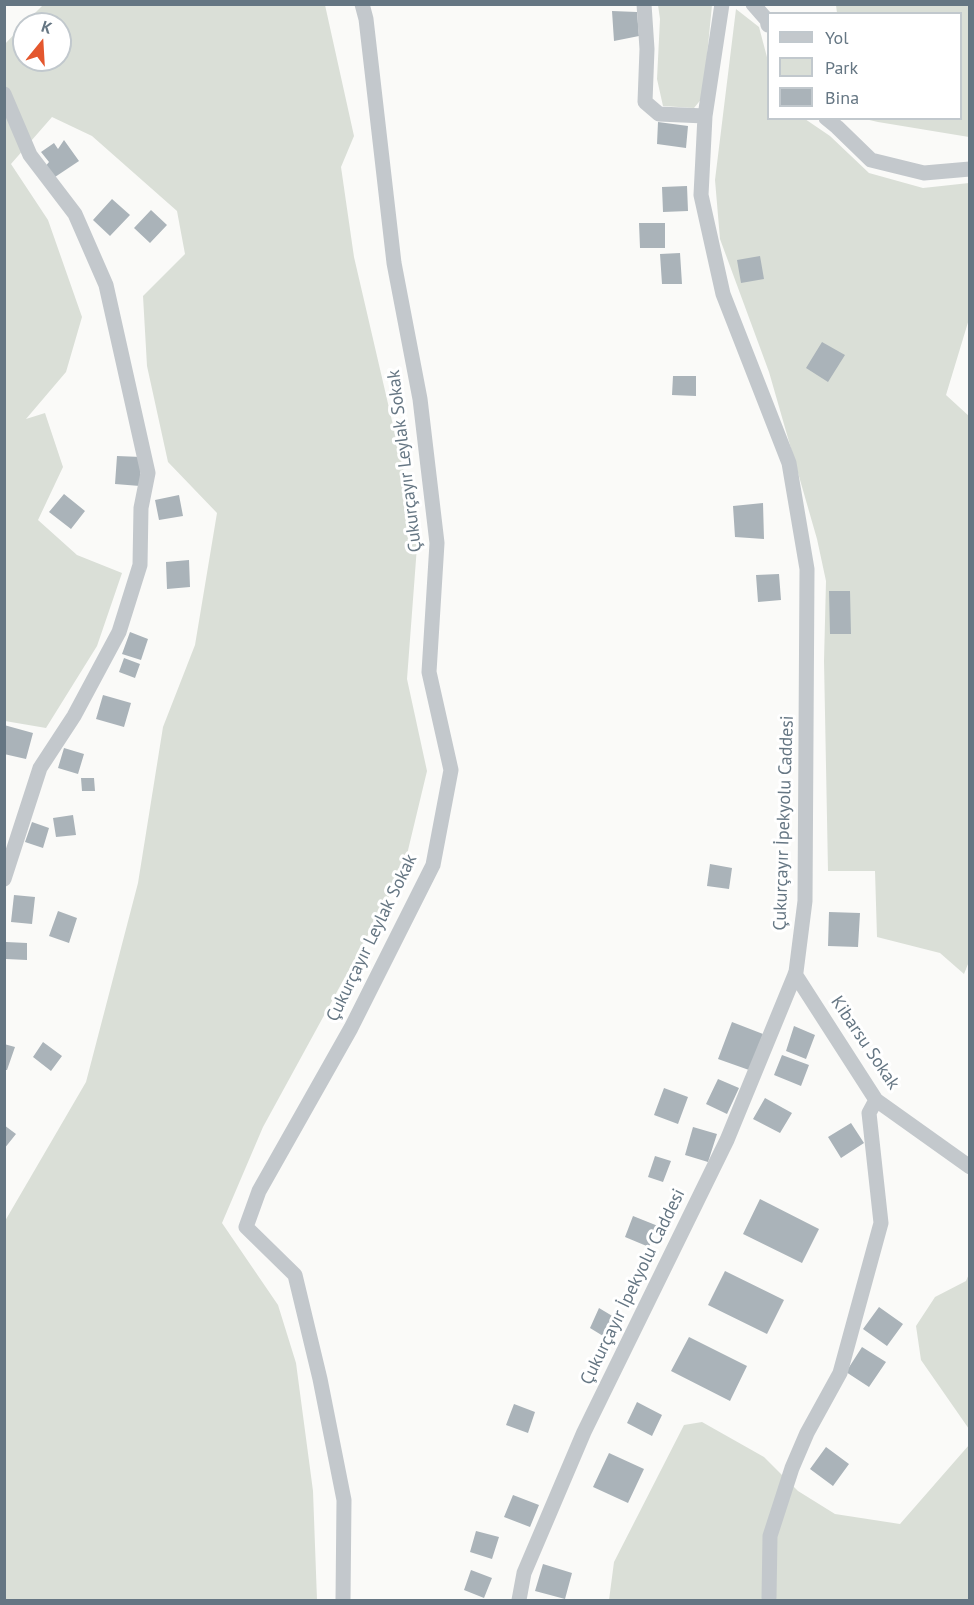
<!DOCTYPE html>
<meta charset="utf-8">
<style>
body{margin:0}
#map{position:relative;width:974px;height:1605px;overflow:hidden;background:#fafaf8;font-family:"PT Sans",sans-serif}
canvas{display:block}
.frame{position:absolute;inset:0;border:6px solid #657683;pointer-events:none}
.legend{position:absolute;left:767px;top:12px;width:195px;height:108px;box-sizing:border-box;background:#fff;border:2px solid #c1c8cd;margin:0;padding:8px 10px;list-style:none;font-size:18px;color:#657683}
.legend li{display:flex;align-items:center;gap:12px;height:30px}
.legend b{width:30px;border:2px solid #c1c8cd}
.north{position:absolute;left:12px;top:12px;width:60px;height:60px;box-sizing:border-box;background:#fff;border:2px solid #c1c8cd;border-radius:50%;rotate:18deg;font-size:16px;font-weight:700;line-height:24px;text-align:center;color:#657683}
.north::after{content:'';display:block;margin:auto;width:21px;height:27px;background:#e4572e;clip-path:polygon(50% 0,100% 100%,50% 72%,0 100%)}
</style>
<div id="map">
<canvas width="974" height="1605"></canvas>
<div class="frame"></div>
<ul class="legend">
<li><b style="height:8px;background:#c3c8cc"></b>Yol</li>
<li><b style="height:16px;background:#dadfd7"></b>Park</li>
<li><b style="height:16px;background:#aab3b9"></b>Bina</li>
</ul>
<div class="north">K</div>
</div>
<script>
const ctx = document.querySelector('canvas').getContext('2d');
ctx.lineJoin = 'round';
function fill(path, color) {
  ctx.fillStyle = color;
  ctx.fill(path, 'evenodd');
}
function strokePath(path, color, width, dash) {
  ctx.strokeStyle = color;
  ctx.lineWidth = width;
  ctx.lineCap = dash ? 'butt' : 'round';
  ctx.setLineDash(dash || []);
  ctx.stroke(path);
}
function drawText(font, color, halo, rows, align = 'center') {
  ctx.font = font + ' "PT Sans",sans-serif';
  ctx.lineWidth = 6;
  ctx.setLineDash([]);
  ctx.textBaseline = 'middle';
  ctx.strokeStyle = halo;
  ctx.fillStyle = color;
  for (const [text, x, y, turn = 0] of rows) {
    ctx.save();
    ctx.translate(x, y);
    ctx.rotate((+turn || 0) * Math.PI / 180);
    ctx.textAlign = isNaN(turn) ? turn : align;
    if (halo) ctx.strokeText(text, 0, 0);
    ctx.fillText(text, 0, 0);
    ctx.restore();
  }
}
fill(new Path2D(`
 M43 5H325L354 136 341 167 354 257 418 533 407 679 427 771 403 871 263 1127 222 1223 278 1305 296 1363 313 1491 317 1600H5V1221L86 1082 138 883 163 727 195 645 217 513 168 462 147 366 143 296 185 254 177 211 92 136 52 117 11 164 48 220 82 317 66 372 26 419 45 413 63 467 38 520 77 555 122 573 97 646 46 728 5 721 4 45 24 24V60H60V24H24Z
 M658 5H712L703 97 694 108 663 106 657 79 660 19Z
 M836 5H969V137L878 122 865 119 960 118V14L837 13Z
 M736 9 759 27 768 61V118L805 119 830 136 869 173 923 188 969 183V319L946 395 970 417V959L964 974 940 953 877 937 875 871H828L824 661 826 581 817 539 769 372 720 239 715 180Z
 M969 1274V1429L921 1360 916 1326 935 1297 966 1281Z
 M702 1422 764 1457 798 1491 835 1514 900 1524 969 1445V1600H609L614 1562 684 1425Z`), '#dadfd7');
fill(new Path2D(`
 M612 11 637 12 639 36 614 41Z
 M658 122 688 126 686 148 657 144Z
 M64 140 79 161 52 179 44 168 49 162 41 152 54 143 58 149Z
 M687 186 688 211 663 212 662 187Z
 M112 199 130 215 110 236 93 220Z
 M151 210 167 225 150 243 134 228Z
 M639 223H665V248H640Z
 M680 253 682 284H662L660 254Z
 M760 256 764 279 741 283 737 260Z
 M822 342 845 355 828 382 806 368Z
 M673 376H696V396L672 395Z
 M117 456 141 457 140 486 115 484Z
 M64 494 85 511 71 529 49 512Z
 M179 495 183 516 159 520 155 500Z
 M763 503 764 539 735 537 733 506Z
 M189 560 190 587 167 589 166 562Z
 M779 574 781 600 758 602 756 575Z
 M829 591H850L851 634H830Z
 M130 632 148 639 141 660 122 654Z
 M124 658 140 664 135 678 119 672Z
 M103 695 131 703 124 727 96 719Z
 M4 725 33 733 26 759 4 754Z
 M64 748 84 754 78 774 58 768Z
 M81 778H94L95 791H82Z
 M73 815 76 835 56 837 53 818Z
 M32 822 49 828 43 848 25 842Z
 M710 864 732 868 729 889 707 886Z
 M14 895 35 897 32 924 11 922Z
 M58 911 77 918 69 943 49 936Z
 M829 912 860 913 858 947 828 946Z
 M6 942 27 943V960L6 959Z
 M732 1022 763 1034 749 1070 718 1059Z
 M794 1026 815 1035 806 1059 786 1051Z
 M43 1042 62 1056 51 1071 33 1057Z
 M4 1044 15 1047 7 1070H4Z
 M782 1055 809 1065 801 1086 774 1075Z
 M718 1079 739 1088 727 1114 706 1104Z
 M664 1088 688 1097 678 1124 654 1115Z
 M765 1098 792 1113 780 1133 753 1119Z
 M851 1123 864 1143 841 1158 828 1137Z
 M4 1125 16 1134 4 1149Z
 M693 1127 717 1134 708 1162 685 1155Z
 M655 1156 671 1161 663 1182 648 1177Z
 M760 1199 819 1229 802 1263 743 1234Z
 M633 1216 658 1226 649 1247 625 1237Z
 M725 1271 784 1300 767 1334 708 1305Z
 M879 1307 903 1324 887 1346 863 1329Z
 M599 1308 619 1320 608 1339 590 1328Z
 M689 1337 747 1366 730 1401 671 1371Z
 M862 1347 886 1362 869 1387 846 1372Z
 M637 1402 662 1415 652 1436 627 1423Z
 M514 1404 535 1412 528 1433 506 1425Z
 M826 1447 849 1464 833 1486 810 1469Z
 M609 1453 644 1469 628 1503 593 1487Z
 M513 1495 539 1505 530 1527 504 1517Z
 M476 1531 499 1537 492 1559 470 1552Z
 M543 1564 572 1573 565 1599 535 1591Z
 M471 1570 492 1578 484 1598 464 1590Z`), '#aab3b9');
strokePath(new Path2D(`
 M644 4 647 49 645 102 659 114 705 116
 M753 4 767 20 768 25
 M4 94 30 155 75 214 106 285 148 473 141 508 140 565 119 632 74 716 40 768 4 879
 M826 118 837 127 871 160 924 173 970 169
 M795 974 876 1100 970 1167
 M769 1598 770 1536 792 1468 807 1433 840 1373 881 1223 869 1113 876 1100
 M343 1600 344 1500 320 1379 295 1275 246 1227 259 1191 351 1028 433 865 451 770 429 672 437 543 420 399 394 263 366 19 362 4
 M519 1600 524 1573 584 1432 727 1140 796 972 805 901 807 569 789 463 723 294 701 195 705 116 722 4`), '#c3c8cc', 15);
drawText('18px', '#657683', '#fff', [
 ["Çukurçayır Leylak Sokak",405,461,-97],
 ["Çukurçayır İpekyolu Caddesi",784,823,-88],
 ["Çukurçayır Leylak Sokak",372,938,-64],
 ["Kibarsu Sokak",865,1043,56],
 ["Çukurçayır İpekyolu Caddesi",633,1287,-64]
]);
</script>
